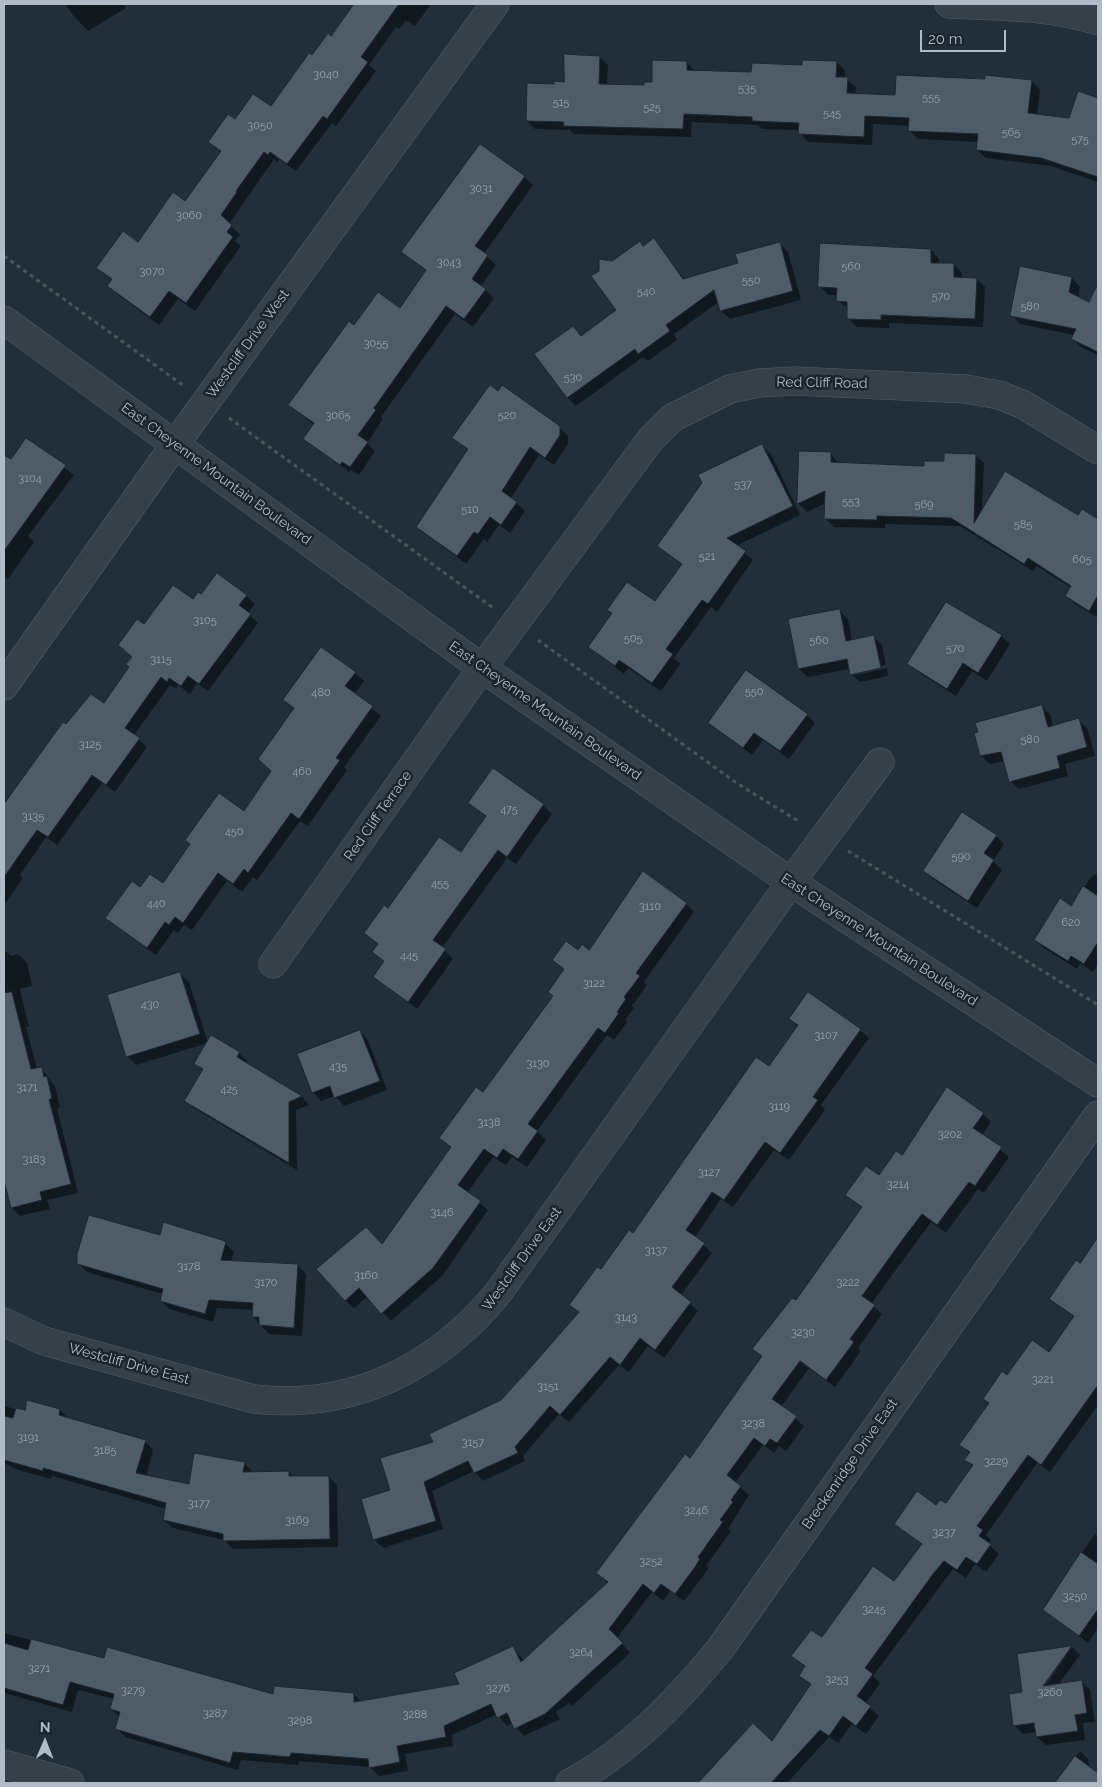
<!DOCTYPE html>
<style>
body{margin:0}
#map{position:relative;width:1102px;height:1787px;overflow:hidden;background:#222f39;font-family:Raleway,sans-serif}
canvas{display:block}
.frame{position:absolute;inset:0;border:5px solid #b0bbc5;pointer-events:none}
.north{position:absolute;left:20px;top:1717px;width:50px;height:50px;-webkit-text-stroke:4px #1b252e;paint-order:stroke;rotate:1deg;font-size:14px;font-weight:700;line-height:20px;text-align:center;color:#b0bbc5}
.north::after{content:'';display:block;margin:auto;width:18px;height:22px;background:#b0bbc5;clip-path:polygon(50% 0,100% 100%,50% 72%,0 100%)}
.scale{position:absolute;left:920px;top:30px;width:86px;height:22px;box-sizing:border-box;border:2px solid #b0bbc5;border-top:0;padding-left:6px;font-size:15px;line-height:18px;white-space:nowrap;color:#b0bbc5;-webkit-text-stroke:4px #1b252e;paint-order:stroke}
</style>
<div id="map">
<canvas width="1102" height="1787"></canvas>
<div class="frame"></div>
<div class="north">N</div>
<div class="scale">20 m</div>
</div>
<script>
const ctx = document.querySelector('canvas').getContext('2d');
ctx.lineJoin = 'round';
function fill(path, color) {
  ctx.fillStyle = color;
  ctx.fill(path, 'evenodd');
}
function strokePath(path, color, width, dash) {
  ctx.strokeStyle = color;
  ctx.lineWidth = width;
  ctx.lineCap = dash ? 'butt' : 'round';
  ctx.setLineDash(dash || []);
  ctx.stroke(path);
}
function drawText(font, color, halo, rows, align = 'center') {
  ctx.font = font + ' Raleway,sans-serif';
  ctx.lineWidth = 5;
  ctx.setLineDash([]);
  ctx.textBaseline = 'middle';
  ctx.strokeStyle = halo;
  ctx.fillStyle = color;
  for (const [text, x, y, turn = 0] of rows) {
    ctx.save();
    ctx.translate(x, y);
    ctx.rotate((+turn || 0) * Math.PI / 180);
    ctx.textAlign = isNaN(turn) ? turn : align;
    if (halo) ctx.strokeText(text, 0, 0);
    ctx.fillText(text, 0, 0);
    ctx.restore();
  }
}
fill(new Path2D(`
 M65 4H123L126 8 88 31 72 14Z
 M356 4H431L415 26 406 20 399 29 396 27 369 65 376 71 336 126 332 123 296 171 279 159 277 162 274 159 229 224 240 235 235 241 241 246 195 311 178 299 159 325 117 294 109 286 113 281 98 268 138 243 186 203 222 153 210 142 235 121 271 108 312 57 331 38Z
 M600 57 608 65 607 85 645 86 687 63 695 71 753 73 837 62 845 71V79L856 87 855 95 896 96 1032 81 1040 90 1037 115 1069 119 1079 93 1098 99V182L1051 166 986 158 977 150 978 142 918 139 909 130V126L873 124 872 145 808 142 800 133V130L762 129 758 125 692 122 691 137 573 134 570 130 535 129 527 121 555 86 565 83Z
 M524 177 533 185 484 254 496 265 481 286 494 298 473 327 455 314 381 417 383 419 367 443 375 451 359 475 351 470 349 472 305 438 314 425 290 405 354 327 401 309 427 271 403 252Z
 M654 240 685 280 739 264 780 244 788 252 801 300 730 319 721 311 719 302 674 334 677 340 648 361 643 357 576 406 568 398 573 327 582 336 618 310 612 262 640 242 644 247Z
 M931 250 939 259V264L954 265 962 273V278L977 279 985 287 983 327 889 323V328L857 327 848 318 849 309 838 301V295H828L820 286Z
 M1021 268 1072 278 1080 287 1078 298 1098 309V355L1081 347 1072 338 1074 335 1020 324 1012 315Z
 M559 427 568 436V444L554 465 539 455 511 498 525 511 510 533 499 525 487 542 484 539 466 564 417 527 469 451 454 438Z
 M26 439 74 475 28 536 34 542 8 579 4 576V470Z
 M762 446 771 454 800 515 736 546 753 560 717 612 711 607 674 658 680 664 661 691 628 668 624 674 590 647 655 603 682 565 658 546Z
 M801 452 830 453 839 464 925 467 975 455 984 463 982 511 1078 517 1083 510 1098 520V618L1075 604 1066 596 1071 588 1037 566 1033 571 960 526 885 524V528L834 527 826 519V503L807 512 799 504Z
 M202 595 246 596 255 604 248 613 258 623 208 691 197 683 190 694 178 685 176 689 170 685 134 735 147 747 115 792 102 783 57 845 46 837 20 875 23 878 4 905V806L63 723 67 725 104 704 131 667 144 626Z
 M839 610 848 619 852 641 874 637 882 645 886 665 856 672V675L887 668 888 676 860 682 851 674 850 669 808 677 799 669 789 620Z
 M1001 636 1010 644 987 681 972 671 956 696 918 672 909 664Z
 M355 673 364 681 354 694 381 716 344 767 347 770 308 826 300 821 257 880 253 877 242 892 227 881 192 930 184 925 178 933 174 930 156 955 116 926 107 918 141 888 164 885 244 813 272 772 294 709 285 700Z
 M1041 706 1050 714 1053 727 1079 720 1087 728 1095 756 1065 764 1068 776 1019 789 1010 781 1005 761 990 764 981 756Z
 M807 715 815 723 789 759 763 740 752 755 710 723Z
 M470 803 543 805 552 814 516 864 507 858 442 948 453 959 417 1009 375 977 385 962 374 952 379 945 365 933 388 910 461 854 487 818Z
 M996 836 1004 844 993 861 1002 870 977 908 933 879 924 871Z
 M1098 873V964L1093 972 1080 963 1077 969 1044 948 1035 940 1072 908 1091 877Z
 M686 904 694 912 644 982 647 985 632 1006 634 1008 625 1020 627 1022 614 1040 607 1035 537 1131 546 1140 527 1167 512 1157 506 1165 493 1157 467 1193 488 1210 442 1276 391 1321 368 1296 354 1308 345 1300 452 1149 440 1138 483 1094 554 996 565 971 554 960 578 951H590Z
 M7 952 11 956 18 954 27 963 32 986 20 989 29 1027H26L37 1069 41 1068 55 1086 60 1107 57 1108 78 1193 47 1200 50 1209 20 1216 12 1208 4 1178V953Z
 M180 974 189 982 208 1043 136 1065 128 1057 109 996Z
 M790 1019 860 1030 869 1038 821 1105 825 1110 789 1160 774 1150 733 1207 721 1199 695 1237 712 1253 681 1295 698 1311 664 1358 648 1346 629 1372 619 1365 569 1422 559 1414 523 1456 525 1461 483 1481 474 1471 432 1491 443 1529 383 1548 374 1539 392 1491 434 1443 502 1401 580 1313 571 1305 633 1234 769 1068 798 1026Z
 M360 1031 368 1040 387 1090 344 1106 335 1096 321 1101 313 1092Z
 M239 1053 247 1061 246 1064 302 1097 309 1105 296 1110 297 1170 194 1108 185 1100 203 1071 195 1063Z
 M983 1114 991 1122 982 1135 1009 1157 984 1193 978 1189 946 1233 931 1222 871 1304 882 1314 858 1348 861 1351 835 1387 809 1368 781 1407 804 1426 786 1451 779 1446 774 1453 763 1445 735 1483 749 1495 728 1529 731 1531 706 1566 708 1568 704 1575 684 1601 670 1591 663 1601 652 1592 617 1638 630 1653 572 1706 569 1703 556 1712 560 1719 524 1736 513 1723 507 1726 497 1714 452 1735 453 1746 405 1754 408 1771 379 1776 370 1767 299 1761V1765L241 1760 238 1770 125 1737 117 1728 120 1717 111 1709 114 1699 78 1690 72 1712 4 1693V1633L105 1659 274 1696 354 1694 361 1702 461 1685 513 1648 524 1661 608 1584 598 1573 691 1460 762 1357 754 1349 796 1302 863 1209 847 1195 879 1176 902 1156Z
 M161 1237 225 1243 234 1252 231 1261 298 1266 306 1274 302 1336 269 1334 253 1317V1310L217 1308 213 1322 170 1309 161 1301 163 1294 87 1272 78 1263Z
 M1098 1239V1405L1050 1472 1037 1463 986 1535 991 1540 988 1544 999 1554 986 1572 975 1564 966 1578 953 1569 873 1676 880 1683 865 1704 879 1716 866 1734 852 1724 838 1743 829 1737 787 1783H700L753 1725 773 1742 812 1686 800 1675 806 1668 793 1656 822 1639 895 1583 922 1545 896 1523 937 1506 946 1505 973 1467 966 1459 970 1454 961 1445 990 1404 984 1399 1008 1376 1050 1354 1075 1318 1051 1299Z
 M4 1406 26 1412 60 1410 69 1419 145 1441 153 1450 146 1477 190 1486 244 1463 254 1473 289 1472 294 1477H329L337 1485 338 1547 233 1549 224 1540 173 1528 164 1520 167 1509 52 1476 51 1479 15 1469 4 1463Z
 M1095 1534 1098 1537V1628L1088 1643 1044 1610 1060 1589 1058 1587Z
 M1072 1647 1080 1655 1058 1685 1082 1682 1090 1690 1095 1722 1083 1723 1085 1740 1046 1745 1037 1737 1036 1732 1023 1734 1014 1725 1024 1693 1018 1655ZM1063 1656H1066L1041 1692 1039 1691Z
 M1080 1751 1088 1759 1092 1783H1056Z`), '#0007');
const building = new Path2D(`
 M354 4H399L361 57 368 62 327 119 323 116 287 164 270 152 268 155 264 152 236 191 237 192 221 215 232 225 227 232 233 237 186 303 169 291 150 317 107 286 112 279 96 268 123 231 138 242 173 192 185 201 221 151 208 142 228 114 235 119 253 94 271 106 309 53 312 55 328 33 331 36Z
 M564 54 600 56 599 84 644 85V82H652V60L687 61V70L751 72 752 63 802 65V60L837 61 836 77H848L847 93 895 95 896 75 985 79V75L1032 80 1028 113 1069 118 1078 91 1098 98V177L1041 158 976 150 978 134 908 131 909 118 865 116 864 137 798 134 799 123 752 121V117L684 114 683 129 563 126 564 122 526 121 527 83 554 84V81L564 82Z
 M480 144 525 176 475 246 488 255 472 279 486 289 464 319 446 306 374 408 376 410 358 435 368 442 350 467 342 462 340 465 303 439 314 423 288 405 349 321 354 325 378 292 400 308 426 270 401 252Z
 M654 238 683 279 738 263 735 254 780 242 793 291 720 311 714 290 666 325 670 331 638 354 635 349 567 398 534 354 573 326 581 336 616 310 591 276 599 271V259L612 261 640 241 643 246Z
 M820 243 931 249V263H954V277L977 278 975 319 881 315V320L847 319V302L836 301 837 288 818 287Z
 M1020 266 1072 277 1069 292 1089 302 1098 283V352L1071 339 1076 329 1010 316Z
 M490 385 498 391 502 385 560 426V435L545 458 530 447 502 491 517 502 501 525 490 517 478 534 474 532 457 556 416 527 468 449 452 438Z
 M26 438 66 465 4 551V455L11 459Z
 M762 444 793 506 727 538 746 551 708 604 702 600 666 649 673 654 652 683 619 660 615 666 588 647 612 613 607 610 627 582 655 601 682 564 657 546 702 483 698 475Z
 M799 451 831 452V462L924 466V461H944V453L976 454 974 523 1005 471 1078 515 1082 509 1098 519V595L1089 611 1065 596 1071 586 1028 558 1024 564 951 518 877 516V520L824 519 825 491 797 504Z
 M217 573 247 595 239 605 251 614 199 684 188 676 181 686 169 678 167 682 161 677 125 728 140 738 106 785 92 775 48 837 37 830 4 877V804L63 722 66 724 91 694 104 703 129 667 126 664 132 657 118 645 137 619 144 624 173 585 193 599 198 592 201 594Z
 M946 602 1002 635 978 673 963 663 947 689 907 664Z
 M840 609 846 641 874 635 881 668 850 675 847 659 798 669 788 619Z
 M321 647 356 672 345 686 373 706 336 758 340 760 299 819 291 813 248 873 244 869 233 884 218 873 183 923 175 917 169 925 165 922 147 948 105 918 132 881 140 887 150 874 163 883 190 844 185 840 219 793 244 811 271 771 258 759 294 708 283 700Z
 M746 670 808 714 780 751 754 733 743 748 708 723Z
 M1042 705 1048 727 1079 718 1087 747 1057 756 1060 768 1009 782 1001 752 980 756 974 733 978 732 975 723Z
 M493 768 544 804 507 857 498 850 433 940 446 949 408 1002 373 977 384 961 372 952 378 944 364 933 384 905 388 908 439 837 461 852 486 816 468 803Z
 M962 812 997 835 984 853 994 860 968 901 923 871Z
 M643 871 687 903 636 973 640 976 624 997 626 999 617 1012 619 1013 605 1033 598 1028 528 1124 538 1131 518 1159 503 1149 497 1158 484 1149 458 1185 481 1201 433 1268 381 1314 359 1288 345 1301 316 1269 366 1227 382 1244 451 1147 439 1138 476 1087 483 1092 553 996 548 992 564 969 552 960 566 941 578 950 582 944 589 950Z
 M1083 886 1098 896V942L1084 964 1071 956 1068 961 1034 940 1060 898 1071 906Z
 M180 972 200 1034 126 1057 107 995Z
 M12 992 31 1069 42 1067 44 1077 47 1076 52 1099H49L71 1184 40 1192 42 1200 11 1208 4 1181V993Z
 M808 992 861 1029 813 1097 818 1100 780 1153 765 1142 724 1200 712 1192 686 1230 705 1243 672 1287 691 1302 655 1350 640 1338 620 1365 610 1357 560 1415 550 1406 515 1447 518 1453 474 1473 468 1461 424 1482 436 1521 373 1540 361 1499 390 1490 380 1458 433 1442 429 1434 501 1400 523 1376 579 1312 569 1305 597 1267 601 1269 629 1230 633 1233 756 1057 769 1066 798 1025 789 1019Z
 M360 1030 380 1081 334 1098 330 1086 312 1093 297 1054Z
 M211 1035 240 1052 237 1057 302 1096 289 1102V1163L184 1101 203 1069 194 1064Z
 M947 1087 984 1113 973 1128 1002 1147 975 1186 969 1182 937 1225 922 1214 903 1239 862 1296 875 1305 850 1339 854 1342 826 1380 800 1361 772 1399 797 1416 777 1443 770 1439 765 1446 754 1438 727 1475 741 1486 731 1500 733 1502 720 1520 723 1522 698 1557 700 1559 695 1567 675 1594 661 1584 654 1593 643 1584 609 1629 623 1643 545 1714 514 1729 507 1713 497 1718 491 1704 444 1726 446 1737 397 1746 400 1762 369 1768 368 1759 291 1753 290 1757 233 1752 230 1763 115 1729 120 1712 110 1709 114 1694 70 1682 63 1705 4 1688V1643L28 1650 31 1639 104 1658 107 1647 273 1694 274 1686 354 1693V1702L459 1684 454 1673 513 1646 521 1662 608 1582 596 1573 685 1454 690 1458 762 1356 752 1349 792 1298 796 1300 862 1207 845 1195 866 1166 879 1175 896 1151 902 1155Z
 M89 1215 160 1235 163 1222 222 1240 226 1242 221 1260 298 1264 294 1328 259 1325V1317H252L253 1303 209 1300 205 1314 160 1301 163 1289 77 1264V1254Z
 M1098 1237V1385L1041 1465 1028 1455 977 1526 983 1530 979 1536 991 1544 977 1564 966 1557 957 1570 944 1561 933 1574 865 1668 873 1674 857 1696 871 1706 856 1726 843 1716 829 1736 820 1730 771 1783H698L753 1723 772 1741 811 1684 799 1676 805 1666 791 1656 811 1630 822 1637 873 1566 894 1581 922 1544 894 1524 917 1491 936 1505 940 1500 946 1503 973 1465 964 1460 970 1452 959 1445 989 1403 983 1399 1002 1371 1007 1375 1032 1340 1049 1352 1074 1316 1049 1299 1076 1260 1080 1263Z
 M27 1400 60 1409 59 1415 146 1440 136 1473 189 1484 194 1453 245 1462 243 1472 289 1471V1476H329L330 1539 223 1541V1534L163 1520 166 1503 43 1468V1471L4 1460V1416L13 1418 16 1408 25 1410Z
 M1081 1552 1098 1564V1609L1079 1636 1043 1610Z
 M1072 1646 1043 1686 1082 1680 1087 1713 1075 1715 1078 1731 1036 1737 1034 1723 1013 1726 1009 1694 1022 1692 1017 1654Z
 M1075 1756 1098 1773V1783H1055Z`);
fill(building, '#4d5c67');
strokePath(building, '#1d2730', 1);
const minor = new Path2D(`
 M949 4C1000 6 1050 6 1098 21
 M4 686 176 443 495 4
 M273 964 482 668 650 440 672 418 730 389 759 383 795 381 966 389 999 395 1024 405 1098 450
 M4 1322 44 1341 254 1399C353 1410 436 1368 498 1293L791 882 880 762
 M4 1764 70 1783
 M570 1783C631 1750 676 1702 720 1649L1098 1115`);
const tertiary = new Path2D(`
 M4 320 482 668 791 882 1098 1083`);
strokePath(minor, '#535e67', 29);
strokePath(tertiary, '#535e67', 29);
strokePath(new Path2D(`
 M4 256 184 386
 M229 418 492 607
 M538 640 738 784 800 822
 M848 851 1098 1005`), '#445858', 3, [4, 4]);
strokePath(minor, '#364049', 28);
strokePath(tertiary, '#364049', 28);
drawText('11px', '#97a3ae', null, [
 ["3040",326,75],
 ["535",747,89],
 ["555",931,98],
 ["515",561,103],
 ["525",652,108],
 ["545",832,114],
 ["3050",260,126],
 ["565",1011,133],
 ["575",1080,140],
 ["3031",481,189],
 ["3060",189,216],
 ["3043",449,263],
 ["560",851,267],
 ["3070",152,272],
 ["550",751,281],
 ["540",646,292],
 ["570",941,297],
 ["580",1030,307],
 ["3055",376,344],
 ["530",573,378],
 ["3065",338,416],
 ["520",507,416],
 ["3104",30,479],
 ["537",743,485],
 ["553",851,502],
 ["569",924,505],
 ["510",470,510],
 ["585",1023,525],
 ["521",707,557],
 ["605",1082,560],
 ["3105",205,621],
 ["505",633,639],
 ["560",819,641],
 ["570",955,649],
 ["3115",161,660],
 ["550",754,692],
 ["480",321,693],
 ["580",1030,740],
 ["3125",90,745],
 ["460",302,772],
 ["475",509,810],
 ["3135",33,817],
 ["450",234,832],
 ["590",961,857],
 ["455",440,884],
 ["440",156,904],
 ["3110",650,907],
 ["620",1071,923],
 ["445",409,956],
 ["3122",594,984],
 ["430",150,1005],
 ["3107",826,1036],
 ["3130",538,1064],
 ["435",338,1067],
 ["3171",27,1088],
 ["425",229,1090],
 ["3119",779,1107],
 ["3138",489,1123],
 ["3202",950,1135],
 ["3183",34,1160],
 ["3127",709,1173],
 ["3214",898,1185],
 ["3146",442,1213],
 ["3137",656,1251],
 ["3178",189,1267],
 ["3160",366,1276],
 ["3170",266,1283],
 ["3222",848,1283],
 ["3143",626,1318],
 ["3230",803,1333],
 ["3221",1043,1380],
 ["3151",548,1387],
 ["3238",753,1424],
 ["3191",28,1438],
 ["3157",473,1443],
 ["3185",105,1451],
 ["3229",996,1462],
 ["3177",199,1504],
 ["3246",696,1511],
 ["3169",297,1521],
 ["3237",944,1533],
 ["3252",651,1562],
 ["3250",1075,1597],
 ["3245",874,1610],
 ["3264",581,1653],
 ["3271",39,1669],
 ["3253",837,1680],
 ["3276",498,1689],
 ["3279",133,1691],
 ["3260",1050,1693],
 ["3287",215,1714],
 ["3288",415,1715],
 ["3298",300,1721]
]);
drawText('14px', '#b0bbc5', '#1b252e', [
 ["Westcliff Drive West",248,344,-54],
 ["Red Cliff Road",822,383,1],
 ["East Cheyenne Mountain Boulevard",216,474,36],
 ["East Cheyenne Mountain Boulevard",545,711,35],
 ["Red Cliff Terrace",378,816,-55],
 ["East Cheyenne Mountain Boulevard",879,940,33],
 ["Westcliff Drive East",522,1259,-54],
 ["Westcliff Drive East",129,1364,15],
 ["Breckenridge Drive East",850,1464,-55]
]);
</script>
